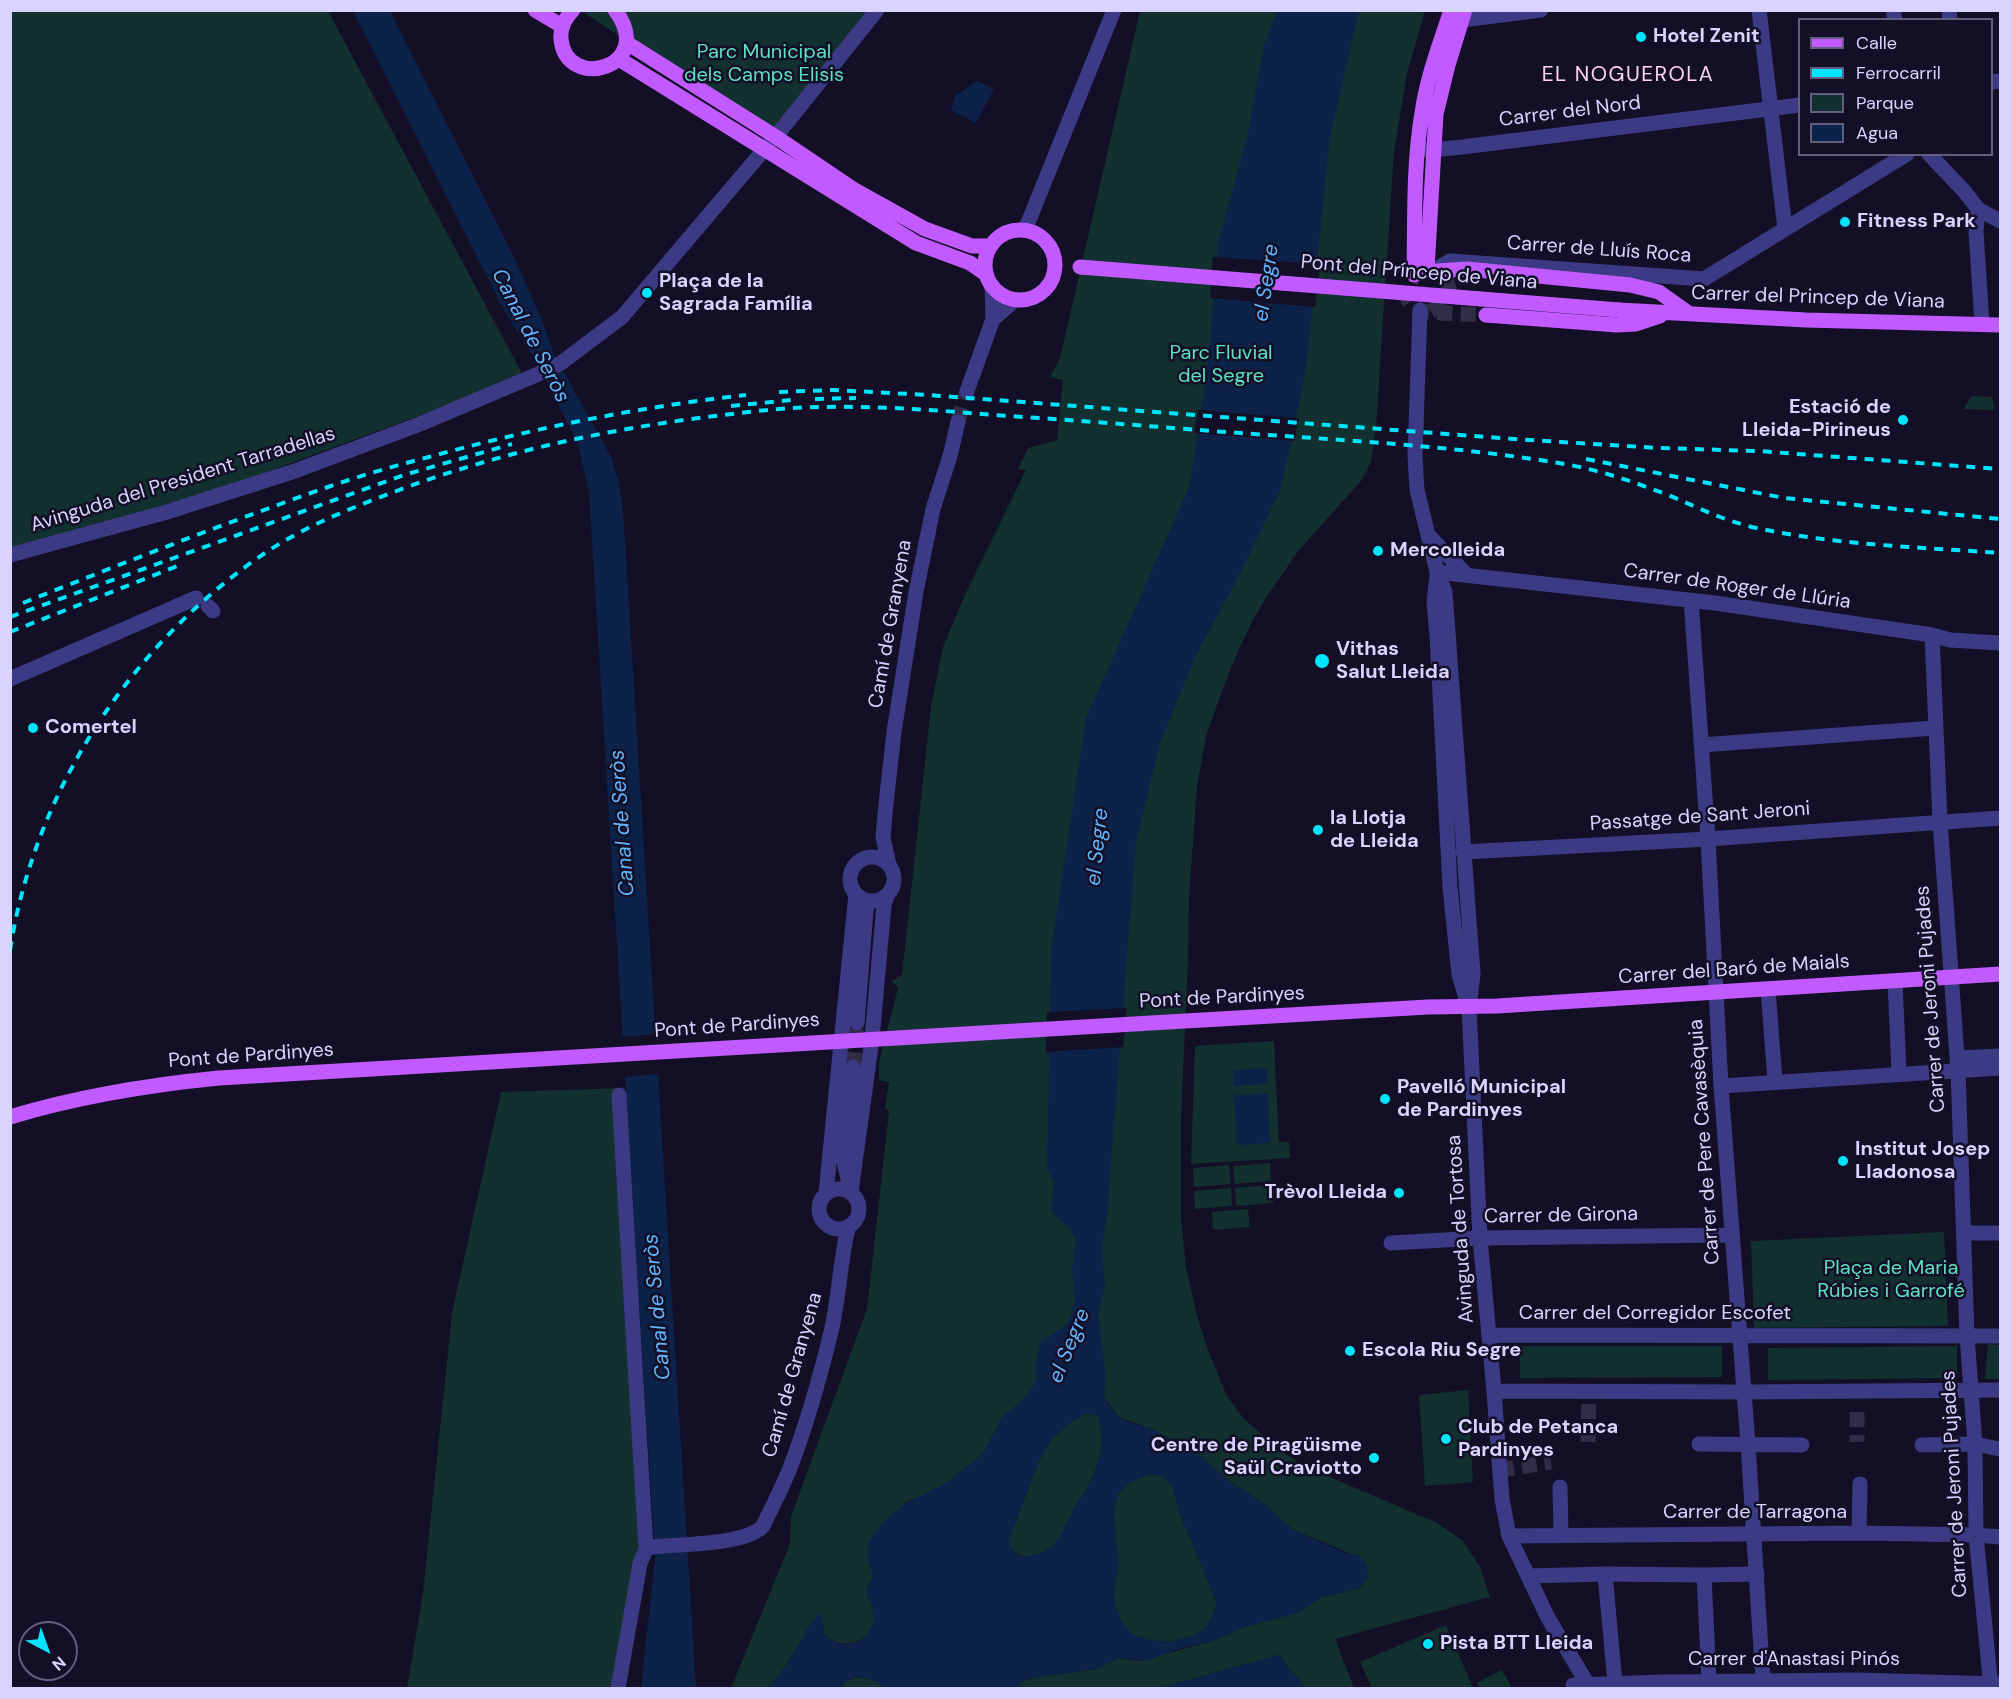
<!DOCTYPE html>
<meta charset="utf-8">
<style>
body{margin:0}
#map{position:relative;width:2011px;height:1699px;overflow:hidden;background:#130f26;font-family:"DM Sans",sans-serif}
canvas{display:block}
.frame{position:absolute;inset:0;border:12px solid #d9d4ff;pointer-events:none}
.legend{position:absolute;left:1798px;top:18px;width:195px;height:138px;box-sizing:border-box;background:#130f26;border:2px solid #625e7d;margin:0;padding:8px 10px;list-style:none;font-size:18px;color:#d9d4ff}
.legend li{display:flex;align-items:center;gap:12px;height:30px}
.legend b{width:30px;border:2px solid #625e7d}
.north{position:absolute;left:18px;top:1621px;width:60px;height:60px;box-sizing:border-box;background:#130f26;border:2px solid #625e7d;border-radius:50%;rotate:139deg;font-size:16px;font-weight:700;line-height:24px;text-align:center;color:#d9d4ff}
.north::after{content:'';display:block;margin:auto;width:21px;height:27px;background:#00e5ff;clip-path:polygon(50% 0,100% 100%,50% 72%,0 100%)}
</style>
<div id="map">
<canvas width="2011" height="1699"></canvas>
<div class="frame"></div>
<ul class="legend">
<li><b style="height:8px;background:#c25bff"></b>Calle</li>
<li><b style="height:8px;background:#00e5ff"></b>Ferrocarril</li>
<li><b style="height:16px;background:#12302f"></b>Parque</li>
<li><b style="height:16px;background:#0c2248"></b>Agua</li>
</ul>
<div class="north">N</div>
</div>
<script>
const ctx = document.querySelector('canvas').getContext('2d');
ctx.lineJoin = 'round';
function fill(path, color) {
  ctx.fillStyle = color;
  ctx.fill(path, 'evenodd');
}
function strokePath(path, color, width, dash) {
  ctx.strokeStyle = color;
  ctx.lineWidth = width;
  ctx.lineCap = dash ? 'butt' : 'round';
  ctx.setLineDash(dash || []);
  ctx.stroke(path);
}
function drawText(font, color, halo, rows, align = 'center') {
  ctx.font = font + ' "DM Sans",sans-serif';
  ctx.lineWidth = 5;
  ctx.setLineDash([]);
  ctx.textBaseline = 'middle';
  ctx.strokeStyle = halo;
  ctx.fillStyle = color;
  for (const [text, x, y, turn = 0] of rows) {
    ctx.save();
    ctx.translate(x, y);
    ctx.rotate((+turn || 0) * Math.PI / 180);
    ctx.textAlign = isNaN(turn) ? turn : align;
    if (halo) ctx.strokeText(text, 0, 0);
    ctx.fillText(text, 0, 0);
    ctx.restore();
  }
}
fill(new Path2D(`
 M11 11H328L524 377 218 490 11 550Z
 M581 11H877L776 137Z
 M1140 11H1425L1407 73 1394 152 1376 427 1371 462 1361 481 1299 550 1267 596 1253 620 1239 649 1223 688 1206 736 1197 786 1189 897 1188 960 1181 1119V1218L1186 1267 1197 1316 1209 1353 1227 1396 1244 1419 1285 1454 1316 1471 1437 1523 1463 1541 1480 1567 1490 1597 1335 1639 1354 1688H1305L1279 1655 1159 1688H1018L1021 1682 1034 1677 1092 1670 1119 1658 1139 1661 1212 1641 1244 1627 1297 1613 1322 1597 1353 1590 1360 1587 1368 1578 1351 1554 1292 1529 1265 1505 1225 1478 1200 1456 1152 1429 1123 1419 1116 1414 1105 1399 1025 1398 1001 1419 983 1454 948 1482 931 1493 908 1501 877 1530 869 1543 873 1577 866 1590C868 1600 874 1608 874 1618 873 1644 840 1652 824 1634L822 1616 813 1620 784 1669 768 1688H731L790 1544 791 1516 867 1309 889 1111 885 1108 889 1082 879 1080V1062L898 988 892 981 902 975 931 706 943 647 965 595 1026 470 1018 469 1028 448 1057 440 1063 380 1050 377 1060 358Z
 M1971 396 1992 397 1995 410 1964 409Z
 M1274 1041 1279 1142H1289L1290 1158 1191 1164 1195 1046Z
 M625 1088 630 1156 639 1548 613 1688H407L423 1593 452 1313 501 1092Z
 M1270 1163 1271 1181 1235 1184 1233 1166Z
 M1229 1165 1231 1184 1194 1187 1193 1168Z
 M1271 1185 1273 1203 1236 1206 1235 1188Z
 M1231 1188 1232 1206 1195 1209 1194 1191Z
 M1248 1209 1250 1227 1213 1230 1212 1212Z
 M1944 1232 1948 1326 1754 1328 1751 1241Z
 M1988 1344 2000 1345V1379H1985Z
 M1520 1346H1722V1377L1520 1378Z
 M1957 1346V1378L1768 1380V1348Z
 M1468 1390 1473 1482 1425 1486 1419 1395Z
 M1085 1414 1098 1416C1110 1459 1089 1482 1070 1517 1064 1529 1058 1544 1045 1551 1038 1555 1030 1556 1023 1557L1010 1549V1536L1039 1461 1053 1437 1073 1421Z
 M1153 1474 1166 1477 1173 1487 1179 1512 1217 1603C1214 1610 1212 1619 1208 1624 1194 1644 1150 1646 1131 1633 1125 1628 1119 1617 1116 1610 1108 1589 1121 1576 1118 1556 1114 1516 1102 1486 1153 1474Z
 M1446 1625 1473 1688H1372L1360 1662Z
 M1502 1670 1512 1688H1479L1477 1683Z
 M857 1677 871 1679 886 1688H841L846 1681Z`), '#12302f');
fill(new Path2D(`
 M353 11H390L513 255 541 318 555 356 611 457 619 483 623 510 696 1688H641L655 1558 589 493 578 444 538 364 505 312Z
 M1277 11H1359L1330 137 1305 377 1280 491 1240 574 1196 655 1160 743 1136 842 1107 1216 1102 1248 1105 1286 1098 1314 1106 1376 1104 1395 1108 1405 1116 1414 1126 1421 1152 1429 1200 1456 1225 1478 1265 1505 1292 1529 1343 1552 1358 1555 1366 1563 1369 1574 1366 1581 1357 1589 1322 1597 1297 1613 1244 1627 1212 1641 1175 1650 1147 1661 1119 1658 1096 1669 1027 1679 1021 1682 1018 1688H886C871 1679 853 1669 840 1688H768L784 1669 811 1623 819 1614 822 1616 824 1634C840 1653 873 1644 874 1618 874 1608 868 1600 866 1590L873 1577 867 1555 869 1543 872 1536 885 1521 904 1504 948 1482 983 1454 1001 1419 1025 1398 1032 1388 1037 1378 1035 1366 1041 1341 1066 1325 1071 1315 1075 1300 1072 1271 1076 1239 1071 1230 1051 1212 1054 1182 1047 1169 1051 949 1086 718 1189 487 1207 374 1218 243 1247 137 1264 45ZM1085 1414 1098 1416C1110 1459 1089 1482 1070 1517 1064 1529 1058 1544 1045 1551 1038 1555 1030 1556 1022 1557L1010 1549V1536L1039 1461 1053 1437 1073 1421ZM1153 1474 1165 1477 1173 1487 1179 1512 1217 1603C1214 1610 1212 1618 1208 1624 1194 1644 1150 1646 1132 1633 1125 1628 1119 1617 1117 1610 1108 1589 1121 1576 1118 1556 1114 1516 1102 1486 1153 1474Z
 M977 81 994 89 976 123 951 110 955 96Z
 M1267 1068V1084L1233 1086V1070Z
 M1268 1094 1270 1143 1237 1145 1234 1095Z
 M1279 1655 1305 1688H1159Z`), '#0c2248');
fill(new Path2D(`
 M1213 257 1320 264 1315 307 1210 298Z
 M1198 410 1299 418 1294 441 1194 433Z
 M1127 1008 1123 1047 1046 1052 1047 1012Z
 M658 1034 660 1074 624 1077 621 1037Z`), '#130f26');
strokePath(new Path2D(`
 M958 422 967 391
 M853 1067 857 1023
 M1857 1412V1442
 M1588 1442 1589 1391
 M1499 1470 1551 1462`), '#312d47', 15, [15, 8]);
strokePath(new Path2D(`
 M1431 311 1444 304 1449 289C1438 240 1381 294 1420 310 1430 314 1473 314 1486 315`), '#312d47', 15, [15, 8]);
strokePath(new Path2D(`
 M1759 10 1785 229
 M1893 10 1895 20
 M1949 10 1950 20
 M1462 20 1541 10
 M1992 82 2000 81
 M1421 149 1432 150 1462 147 1800 105
 M1929 154 1965 192 1978 209 2000 221
 M1978 209 1976 232 1982 324
 M1025 230 1114 10
 M1435 270 1450 261 1704 279 1907 154
 M1420 310 1415 456 1417 490 1437 572 1445 592 1473 974 1469 1007 1480 1238 1494 1391 1502 1499 1509 1536 1548 1618 1590 1688
 M993 319 1015 300
 M967 391 993 319 992 286
 M1429 536 1467 575
 M10 555 167 512 295 471 420 424 536 375 561 363 622 317 785 125 877 10
 M1437 572 1715 603 1932 635 1950 640 2000 643
 M1437 575 1434 602 1437 635 1450 887 1459 975 1467 1001
 M1691 600 1708 839 1721 1086 1748 1444 1763 1681
 M208 606 213 611
 M1932 635 1940 821 1958 1070 1967 1336 1975 1444 1976 1535 1991 1688
 M10 679 196 598
 M1701 745 1935 728
 M1463 852 1708 839 2000 818
 M850 879a22 22 0 1 1 44 0a22 22 0 1 1-44 0Z
 M889 865 883 837 886 804 894 732 916 592 933 509 950 456 958 422
 M1895 981 1899 1073
 M1768 989 1775 1081
 M857 1023 866 910 869 901
 M1957 1058 2000 1056
 M1721 1086 2000 1068
 M619 1095 646 1549
 M849 1183 844 1162 853 1067
 M819 1209a20 20 0 1 1 40 0a20 20 0 1 1-40 0Z
 M851 1192 872 1039 884 905 887 896
 M826 1193 856 894
 M1964 1233H2000
 M1391 1243 1480 1238 1731 1235
 M1489 1335 2000 1336
 M1494 1391 1744 1392 2000 1390
 M1699 1444 1802 1445
 M1922 1445 1975 1444 2000 1449
 M1560 1487 1561 1534
 M1859 1533 1860 1484
 M1509 1536 1859 1533 1976 1535 2000 1537
 M1704 1575 1757 1574
 M1528 1576 1605 1574
 M1615 1683 1605 1574 1704 1575 1709 1681
 M1573 1685 1661 1682 1855 1680 2000 1684
 M618 1688 640 1564 646 1549 652 1547C679 1544 746 1545 763 1526 772 1507 782 1488 790 1468 807 1424 820 1377 831 1332 839 1298 840 1262 848 1228`), '#3d3a85', 15);
strokePath(new Path2D(`
 M535 10 562 26
 M573 10C565 18 560 28 561 39 566 93 658 67 615 10
 M627 43 776 137 853 189 925 229 972 246H991
 M619 59 916 243 970 263 986 274
 M985 265a35 35 0 1 1 70 0a35 35 0 1 1-70 0Z
 M1427 269 1436 114 1448 65 1465 10
 M1437 271 1467 269 1630 285 1659 292 1690 314
 M1414 275C1415 221 1413 166 1422 113 1427 77 1440 44 1451 10
 M1619 310 1806 320 2000 325
 M1486 315 1617 325 1636 324 1660 316
 M10 1117C79 1096 148 1085 219 1078L1185 1021 1428 1007 1497 1006 2000 974`), '#c25bff', 15);
strokePath(new Path2D(`
 M779 392 833 390 929 395 1514 439 1658 448 1758 451 2000 469
 M815 399 856 398
 M731 406 791 400
 M1586 459 1784 498 2000 519
 M23 603C123 563 223 524 325 488 359 476 394 466 429 457 534 428 639 407 746 395
 M10 617 404 475 512 444
 M10 632 180 565
 M10 950C35 789 133 641 268 551 306 526 349 509 391 493 492 455 592 432 699 418 740 413 782 407 823 407 880 406 937 410 993 415 1058 419 1122 424 1186 429 1310 439 1436 443 1559 463 1596 469 1632 481 1668 495 1697 507 1720 519 1752 527 1833 545 1918 547 2000 553`), '#00e5ff', 4, [9, 8]);
strokePath(new Path2D(`
 M1080 267 1619 310`), '#c25bff', 15);
for (const [x, y, r, color] of [
 [1641,37,6,"#00e5ff"],
 [1845,222,6,"#00e5ff"],
 [647,293,6,"#00e5ff"],
 [1903,420,6,"#00e5ff"],
 [1378,551,6,"#00e5ff"],
 [1322,661,8,"#00e5ff"],
 [33,728,6,"#00e5ff"],
 [1318,830,6,"#00e5ff"],
 [1385,1099,6,"#00e5ff"],
 [1843,1161,6,"#00e5ff"],
 [1399,1193,6,"#00e5ff"],
 [1350,1351,6,"#00e5ff"],
 [1446,1439,6,"#00e5ff"],
 [1374,1458,6,"#00e5ff"],
 [1428,1644,6,"#00e5ff"]
]) {
  const dot = new Path2D();
  dot.arc(x, y, r, 0, 2 * Math.PI);
  ctx.fillStyle = color;
  ctx.fill(dot);
  strokePath(dot, '#130f26', 2);
}
drawText('bold 20px', '#d9d4ff', '#130f26', [
 ["Hotel Zenit",1653,37],
 ["Fitness Park",1857,222],
 ["Plaça de la",659,282],
 ["Sagrada Família",659,305],
 ["Estació de",1891,408,"right"],
 ["Lleida-Pirineus",1891,431,"right"],
 ["Mercolleida",1390,551],
 ["Vithas",1336,650],
 ["Salut Lleida",1336,673],
 ["Comertel",45,728],
 ["la Llotja",1330,819],
 ["de Lleida",1330,842],
 ["Pavelló Municipal",1397,1088],
 ["de Pardinyes",1397,1111],
 ["Institut Josep",1855,1150],
 ["Lladonosa",1855,1173],
 ["Trèvol Lleida",1387,1193,"right"],
 ["Escola Riu Segre",1362,1351],
 ["Club de Petanca",1458,1428],
 ["Pardinyes",1458,1451],
 ["Centre de Piragüisme",1362,1446,"right"],
 ["Saül Craviotto",1362,1469,"right"],
 ["Pista BTT Lleida",1440,1644]
], 'left');
drawText('20px', '#5fe0c0', '#130f26', [
 ["Parc Municipal",764,53],
 ["dels Camps Elisis",764,76],
 ["Parc Fluvial",1221,354],
 ["del Segre",1221,377],
 ["Plaça de Maria",1891,1269],
 ["Rúbies i Garrofé",1891,1292]
]);
drawText('20px', '#d9d4ff', '#130f26', [
 ["Carrer del Nord",1570,112,-7],
 ["Carrer de Lluís Roca",1599,250,4],
 ["Pont del Príncep de Viana",1419,273,5],
 ["Carrer del Princep de Viana",1818,298,2],
 ["Avinguda del President Tarradellas",183,480,-17],
 ["Carrer de Roger de Llúria",1737,587,8],
 ["Camí de Granyena",891,624,-80],
 ["Passatge de Sant Jeroni",1700,817,-4],
 ["Carrer del Baró de Maials",1734,970,-4],
 ["Pont de Pardinyes",1222,998,-3],
 ["Carrer de Jeroni Pujades",1931,999,-94],
 ["Pont de Pardinyes",737,1026,-4],
 ["Pont de Pardinyes",251,1056,-4],
 ["Carrer de Pere Cavasèquia",1705,1142,-94],
 ["Carrer de Girona",1561,1216,-1],
 ["Avinguda de Tortosa",1461,1229,-94],
 ["Carrer del Corregidor Escofet",1655,1314],
 ["Camí de Granyena",793,1375,-74],
 ["Carrer de Jeroni Pujades",1955,1484,-93],
 ["Carrer de Tarragona",1755,1513],
 ["Carrer d'Anastasi Pinós",1794,1660]
]);
ctx.letterSpacing = '1.5px';
drawText('21px', '#ffd6f0', '#130f26', [
 ["EL NOGUEROLA",1628,75]
]);
ctx.letterSpacing = '0px';
drawText('italic 21px', '#62b6ff', '#130f26', [
 ["el Segre",1267,283,-82],
 ["Canal de Seròs",530,336,63],
 ["Canal de Seròs",623,823,-94],
 ["el Segre",1098,847,-84],
 ["Canal de Seròs",658,1307,-95],
 ["el Segre",1070,1346,-68]
]);
</script>
